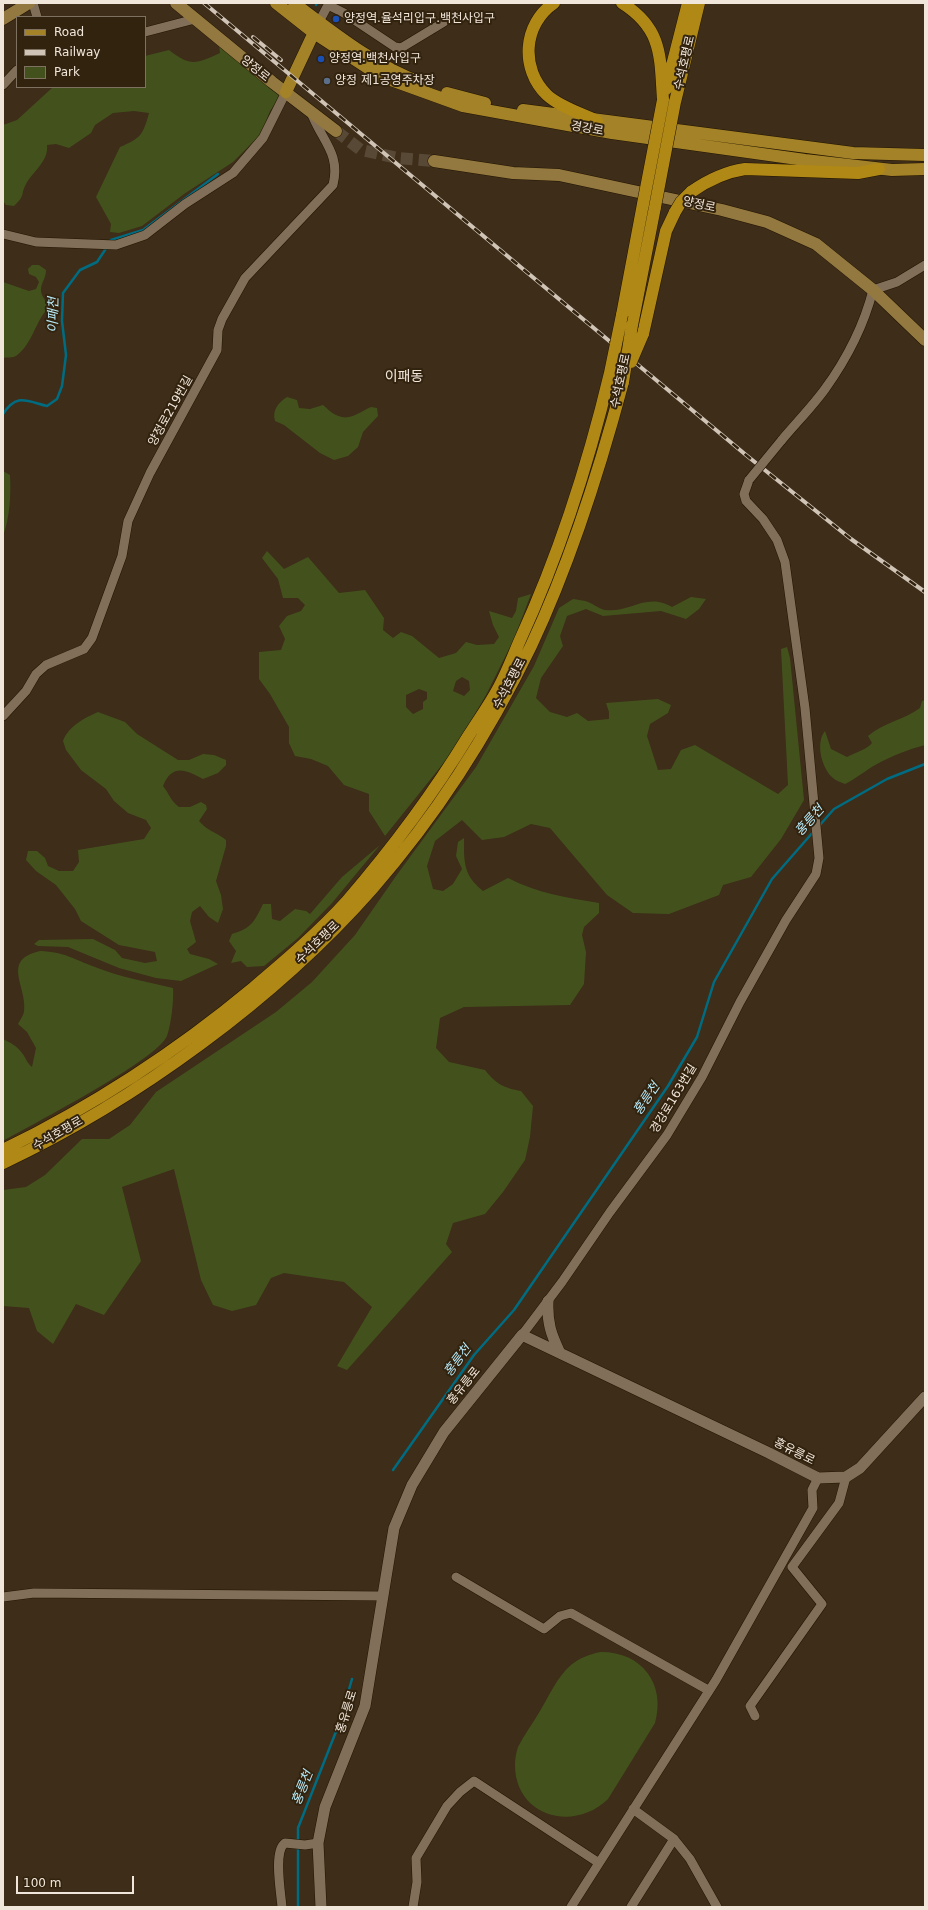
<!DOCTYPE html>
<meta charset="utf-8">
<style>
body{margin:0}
#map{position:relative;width:928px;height:1910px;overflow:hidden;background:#3d2d19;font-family:"DejaVu Sans",sans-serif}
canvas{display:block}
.frame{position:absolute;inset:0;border:4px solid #f1e6da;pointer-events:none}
.legend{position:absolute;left:16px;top:16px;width:130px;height:72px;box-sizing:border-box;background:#32230f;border:1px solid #7e7160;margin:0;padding:5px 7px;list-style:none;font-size:12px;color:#f1e6da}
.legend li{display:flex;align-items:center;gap:8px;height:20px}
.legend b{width:20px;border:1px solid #7e7160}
.scale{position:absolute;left:16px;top:1876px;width:118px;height:18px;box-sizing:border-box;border:2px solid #f1e6da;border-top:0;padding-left:5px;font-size:12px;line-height:14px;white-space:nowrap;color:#f1e6da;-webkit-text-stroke:3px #32230f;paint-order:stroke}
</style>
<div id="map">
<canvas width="928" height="1910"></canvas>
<div class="frame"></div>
<ul class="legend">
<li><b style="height:5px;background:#a48227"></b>Road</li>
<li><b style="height:5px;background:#d0c4b7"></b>Railway</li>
<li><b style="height:11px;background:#43521c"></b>Park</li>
</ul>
<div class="scale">100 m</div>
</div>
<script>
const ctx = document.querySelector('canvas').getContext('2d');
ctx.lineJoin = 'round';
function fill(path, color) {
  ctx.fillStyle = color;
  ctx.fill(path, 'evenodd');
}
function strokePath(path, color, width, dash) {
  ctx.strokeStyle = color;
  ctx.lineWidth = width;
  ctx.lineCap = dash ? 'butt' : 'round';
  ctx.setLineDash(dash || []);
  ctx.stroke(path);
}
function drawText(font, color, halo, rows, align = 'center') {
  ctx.font = font + ' "DejaVu Sans","Noto Sans KR",sans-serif';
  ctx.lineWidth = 4;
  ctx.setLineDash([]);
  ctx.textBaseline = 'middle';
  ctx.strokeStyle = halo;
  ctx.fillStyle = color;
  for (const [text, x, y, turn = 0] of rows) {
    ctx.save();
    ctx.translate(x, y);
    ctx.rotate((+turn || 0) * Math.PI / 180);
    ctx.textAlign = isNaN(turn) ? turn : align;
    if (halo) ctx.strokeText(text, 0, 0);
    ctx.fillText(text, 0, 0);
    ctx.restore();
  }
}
fill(new Path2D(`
 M219 45 273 87 280 97 270 111 261 134 233 162 184 194 142 226 119 233 110 232 111 224 96 197 120 147C141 138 143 135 149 113L134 111 113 113 95 125 91 133 69 148 56 144 47 145C49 161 33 171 26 184 20 195 26 195 14 206L6 205 3 201V125L17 120 53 87H145V56L169 50C191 67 196 64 220 53Z
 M32 265H39L46 270C46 279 41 282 41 290 41 297 47 300 48 308 35 322 32 345 16 356 13 358 7 357 3 358V282L29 291 36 289 39 282 36 277 29 274 28 269Z
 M287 397 297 400 299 408 310 409 323 405C327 408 331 413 336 415 350 422 359 412 371 407L377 408 378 416 363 432 358 447 348 456 334 460 320 453 284 425 275 421C272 410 278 403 287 397Z
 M3 471 10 475C11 495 10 517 3 536Z
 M267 551 284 569 308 557 339 593 365 590 384 618 383 630 393 638 401 632 412 636 439 658 456 653 466 642 477 645 494 644 499 637 493 625 489 611 512 618 516 611 518 598 531 594 514 639 486 695 454 750 385 836 369 811V794L344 785 328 766 311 759 295 756 289 743V727L270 694 259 679V652L281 650 285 639 279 626 287 616 301 611 305 605 298 598H283L278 579 262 558ZM462 677 469 681 470 690 464 696 453 691 456 681ZM419 689 427 692V699L423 702V709L413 714 406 707V695Z
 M691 597 706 599 699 609 686 619 661 611 603 616 586 609 567 616 560 636 563 646 541 678 536 698 550 712 567 717 577 713 588 721 609 719V712L606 703 658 699 671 705 668 713 650 724 647 736 658 770 671 769 681 750 695 745 778 794 788 785 781 649 787 647 790 658 804 800 781 839 751 877 723 885 719 895 669 914 633 913 607 895 550 828 531 824 504 837 482 840 462 820 435 841 427 866 433 889 443 891 453 884 462 869 456 856 458 842 464 838C464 862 463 875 483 891L508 878C537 893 567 898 599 903V913L584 927 582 935 586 952 584 984 570 1005 464 1007 440 1018 436 1048 449 1062 485 1070C496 1084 504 1088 521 1091L533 1106 530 1137 525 1160 503 1192 485 1214 453 1223 446 1244 452 1252 347 1370 337 1366 372 1307 344 1282 284 1273 271 1278 256 1305 232 1311 213 1305 201 1280 174 1169 122 1187 141 1261 104 1315 76 1304 53 1344 37 1331 29 1308 3 1306V1190L26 1187 45 1175 82 1139H109L130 1125 156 1092 276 1012 312 982 355 935 396 876 476 767 534 666 559 608 573 599C578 600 583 600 588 602 594 604 599 609 605 610 631 613 646 592 672 607Z
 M925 700V745C909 749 892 756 877 764 866 770 857 778 845 784 841 782 836 781 833 778 822 769 815 743 825 731L831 749 847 757C856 752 866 750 872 743L868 736C884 722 904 720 920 708L922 701Z
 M98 712 125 722 137 734 178 760H189L203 754 214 755 226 760V765L218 773 203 779C185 769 172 764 163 786 170 795 170 800 179 807H190L201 802 206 805 207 809 199 821C207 831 216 832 226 840V846L216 881 221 895 223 909 218 923 209 917 200 906 192 912 190 921 196 942 187 949 190 954 209 959 218 964 181 981 156 978 119 968 68 947 38 946 34 944 39 940 93 939 115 950 122 958 145 963 157 961 155 952 119 945 81 921 75 909 56 885 36 871 26 860 28 851H37L45 858 48 866 59 871H73L79 862 78 850 144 839 151 828 146 820 128 813 114 801 106 789 81 770 66 750 63 741C68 727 84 718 98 712Z
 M380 845 332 903 298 938 264 966 247 967 241 961 231 963 236 951 229 941 232 934C252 928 254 922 263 904H271L272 919 280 921 295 909 306 911 310 914 342 877Z
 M40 951C65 952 73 959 95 967 120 977 147 982 173 988 174 999 171 1026 167 1036 157 1060 31 1125 3 1141V1039C11 1043 17 1046 22 1053 26 1058 27 1063 32 1067L36 1048 27 1032 18 1024C20 1020 23 1016 24 1012 28 987 0 960 40 951Z
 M601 1652C642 1652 666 1684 655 1723L608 1799C573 1833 515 1816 515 1765 515 1759 516 1753 518 1747 524 1735 533 1723 540 1711 549 1696 557 1677 571 1665 580 1658 589 1654 601 1652Z`), '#43521c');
strokePath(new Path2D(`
 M316 5 317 3
 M110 242 111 240 143 230 218 174
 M3 414C17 393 26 401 47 406L57 399 62 386 66 355 62 321 63 293 80 270 97 262 107 247
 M819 826 834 809 887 779 925 764
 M393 1470 474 1355 514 1310 668 1086 697 1037 714 982 772 879 814 831
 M298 1907V1828L339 1724 352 1679`), '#006c82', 2.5);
strokePath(new Path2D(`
 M336 131 361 150 398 158 434 161`), '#584936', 12, [12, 6]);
const minor = new Path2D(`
 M33 3 37 17
 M319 22 328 5 344 13 395 47 401 48 444 22
 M145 32 195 19
 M3 85 17 70
 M3 234 36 242 116 245 145 235 185 204 233 173 263 138 286 92
 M781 441C795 424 812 407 825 389 846 360 864 325 873 290L897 282 925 265
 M3 716 26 691 36 674 46 665 84 649 92 638 122 556 128 521 150 473 217 350 218 330 222 319 245 278 333 185C341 153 321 140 311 112
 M522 1335 562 1282 610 1212 667 1135 702 1077 740 1002 786 920 816 874 819 858 805 708 785 562 777 540 763 519 746 501 744 494 749 480
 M456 1577 544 1629 560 1616 571 1613 708 1690
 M3 1597 34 1593 383 1596
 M755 1716 750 1706 822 1604 792 1567 839 1503 846 1477
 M674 1839 690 1859 717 1907
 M282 1907C281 1893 273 1851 285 1843L305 1845 318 1843
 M413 1907 417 1882 416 1858 447 1806 460 1792 474 1781 599 1863
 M571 1907 716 1680 813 1508 812 1490 818 1478
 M631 1907 674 1839 633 1809`);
const tertiary = new Path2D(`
 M548 1301C547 1323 551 1334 560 1353
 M321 1907 318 1843 325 1807 365 1706 394 1528 412 1485 444 1432 522 1335 769 1453 818 1478 846 1477 860 1468 925 1397`);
const secondary = new Path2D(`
 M176 3 272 82 336 131
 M3 19 29 3
 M434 161 513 173 559 175 722 210 767 222 816 244 873 290 925 340`);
const primary = new Path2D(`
 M276 3 314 33 380 76 463 106 612 133 805 160 892 170 925 169
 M294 3C334 33 375 66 422 83
 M286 92 317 26
 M447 93 485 103
 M523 110 853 153 925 155`);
const trunk = new Path2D(`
 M554 3C523 24 520 69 547 95 560 107 581 113 597 121
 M622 3C663 29 660 57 663 100
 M666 89 688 3
 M675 102 699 3
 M691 192C708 180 725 172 745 169L858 173 879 169
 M622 315 643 204
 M632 325 655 207
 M643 334 666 231 675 212
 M3 1150C93 1106 176 1052 253 988 285 961 319 932 347 901 392 849 433 794 469 735 479 719 490 704 499 687 507 672 513 656 520 640 559 555 588 465 610 373
 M3 1163C135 1101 275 999 372 889 435 817 489 733 531 646 571 561 599 472 623 382`);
strokePath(minor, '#231502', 10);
strokePath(tertiary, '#231502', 12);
strokePath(secondary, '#231502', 13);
strokePath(primary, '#231502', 13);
strokePath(trunk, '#231502', 13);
strokePath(minor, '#826f59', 9);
strokePath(tertiary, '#826f59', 11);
strokePath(secondary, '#937940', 12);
strokePath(primary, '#a48227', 12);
strokePath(trunk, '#b08816', 12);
const rail = new Path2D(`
 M204 3 746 455 851 539 925 592
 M253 37 281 60`);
strokePath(rail, '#d0c4b7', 4);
strokePath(rail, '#32230f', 2.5, [8]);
const minorBridge = new Path2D(`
 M749 480 781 441`);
const trunkBridge = new Path2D(`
 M643 204 663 100
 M655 207 675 102
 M675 212 681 202 691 192
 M631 362 643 334
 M610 373 622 315
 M623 382 632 325`);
strokePath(minorBridge, '#231502', 10, []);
strokePath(trunkBridge, '#231502', 13, []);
strokePath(minorBridge, '#826f59', 9);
strokePath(trunkBridge, '#b08816', 12);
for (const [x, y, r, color] of [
 [336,19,4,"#1a4fb4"],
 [321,59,4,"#1a4fb4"],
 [327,81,4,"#5c6f8a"]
]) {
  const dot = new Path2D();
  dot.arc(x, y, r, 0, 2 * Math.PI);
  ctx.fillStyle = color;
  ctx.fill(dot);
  strokePath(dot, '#32230f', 1.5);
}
drawText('12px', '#f1e6da', '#32230f', [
 ["양정역.율석리입구.백천사입구",344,19],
 ["양정역.백천사입구",329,59],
 ["양정 제1공영주차장",335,81]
], 'left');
drawText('12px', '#f1e6da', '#32230f', [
 ["수석호평로",685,63,-77],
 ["양정로",255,69,39],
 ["경강로",587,129,10],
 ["양정로",699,205,12],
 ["수석호평로",621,381,-78],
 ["양정로219번길",171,411,-61],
 ["수석호평로",510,684,-62],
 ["수석호평로",318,943,-44],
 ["경강로163번길",674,1099,-59],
 ["수석호평로",58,1134,-30],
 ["홍유릉로",464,1386,-51],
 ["홍유릉로",794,1452,27],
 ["홍유릉로",347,1712,-73]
]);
drawText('italic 13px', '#b9ecfb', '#32230f', [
 ["이패천",54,315,-89],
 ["홍릉천",810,821,-48],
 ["홍릉천",647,1099,-56],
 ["홍릉천",458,1361,-53],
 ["홍릉천",303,1788,-68]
]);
drawText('14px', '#f1e6da', '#32230f', [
 ["이패동",404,377]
]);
</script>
